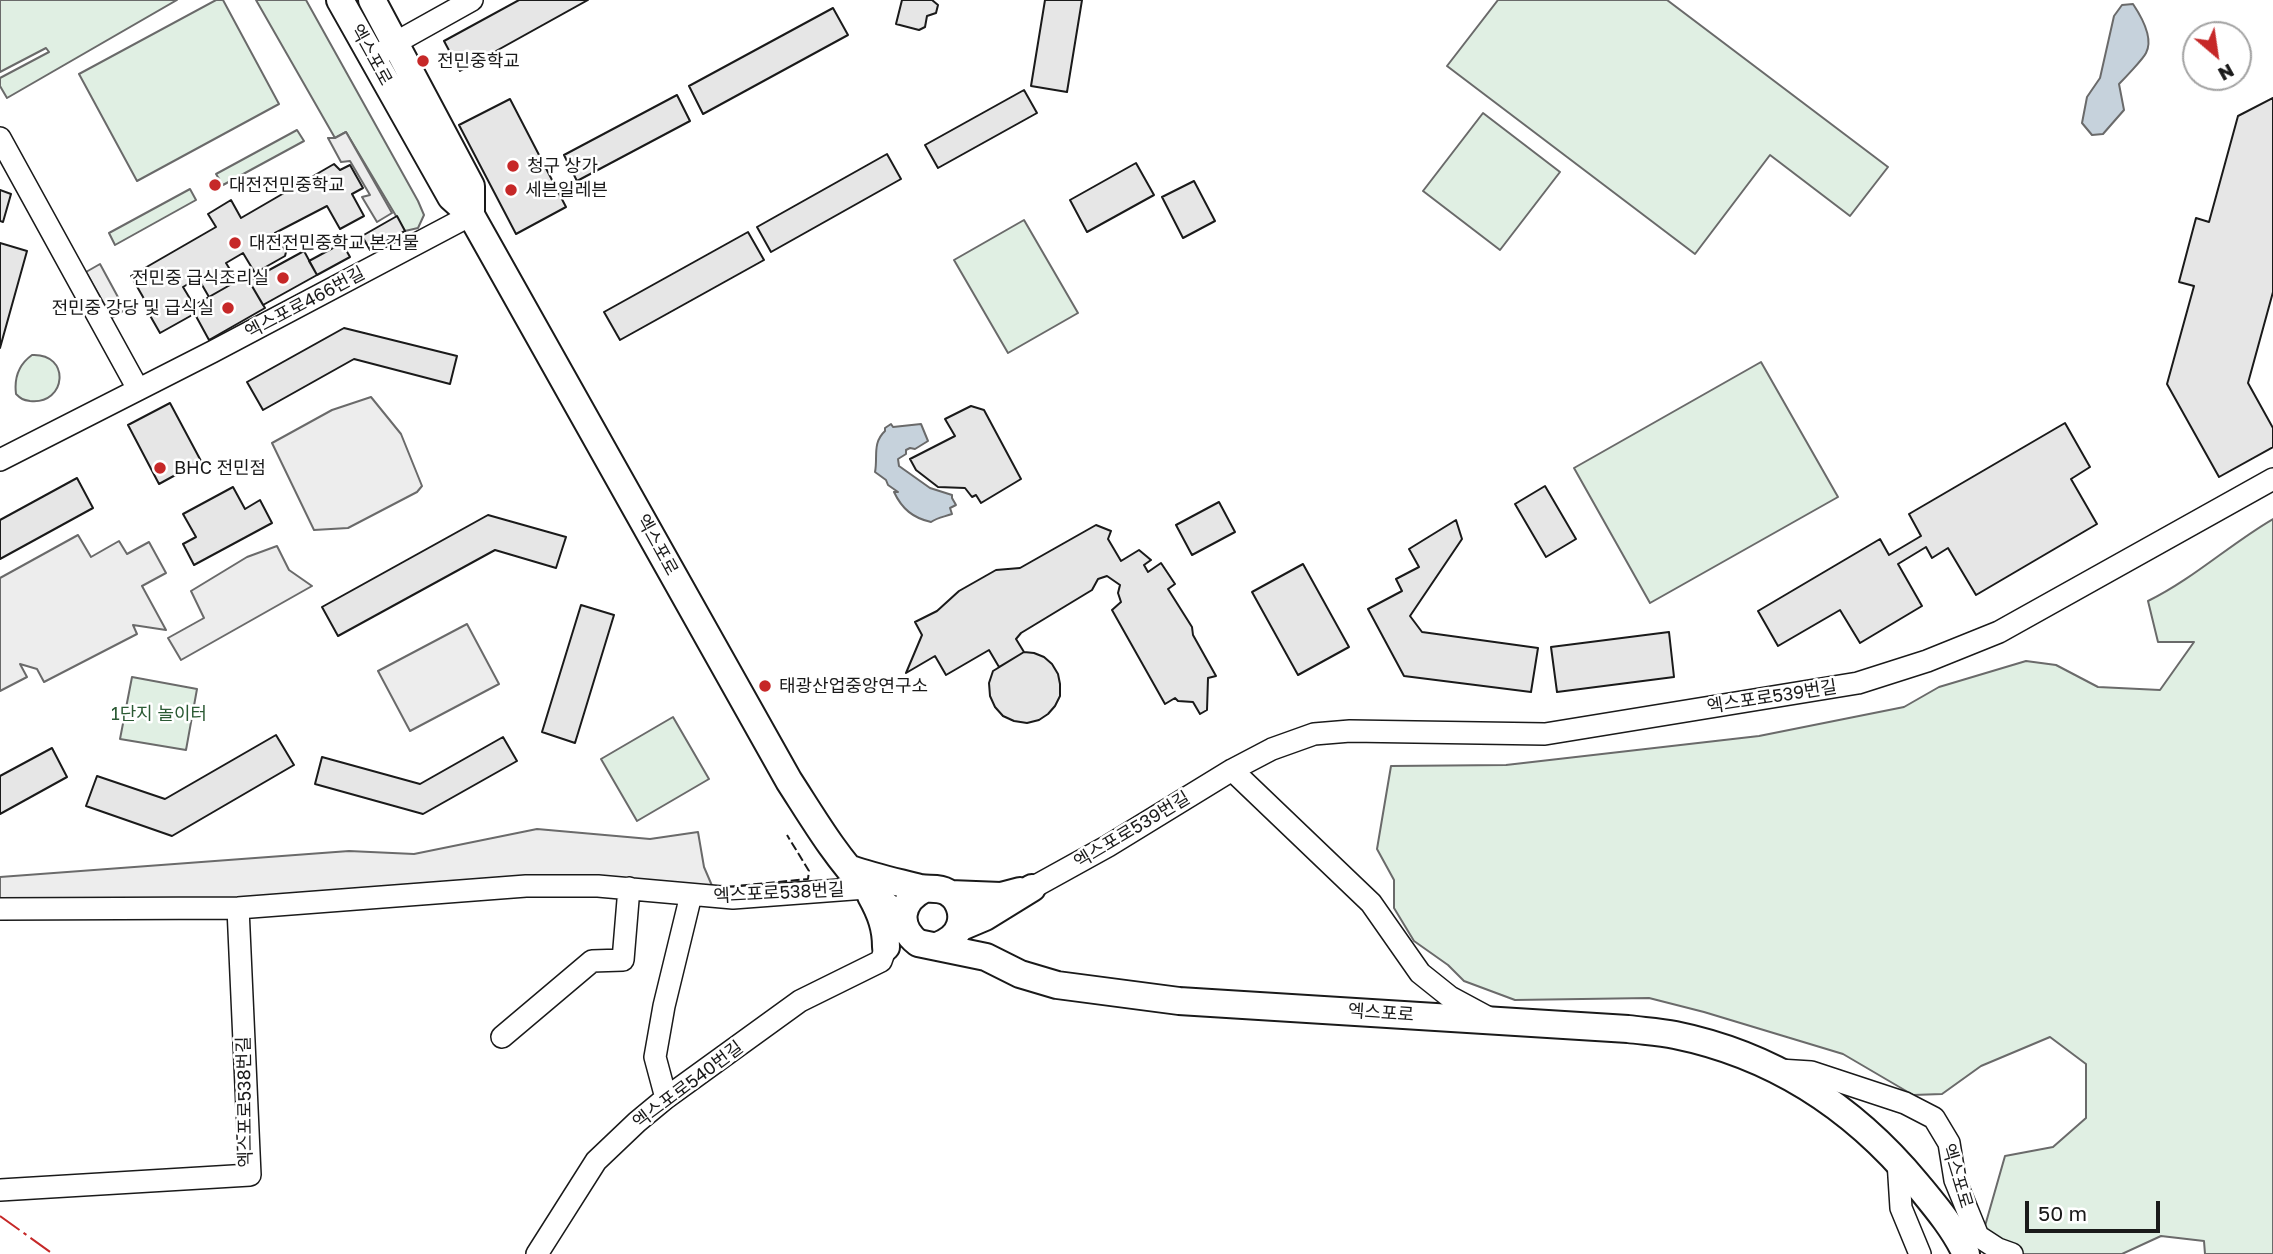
<!DOCTYPE html>
<meta charset="utf-8">
<style>
body{margin:0}
#map{position:relative;width:2273px;height:1254px;overflow:hidden;background:#fff;font-family:"Golos Text",sans-serif}
canvas{display:block}
.north{position:absolute;left:2182px;top:21px;width:70px;height:70px;box-sizing:border-box;background:#fff;border:2px solid #a3a3a3;border-radius:50%;rotate:151deg;font-size:19px;font-weight:700;line-height:28px;text-align:center;color:#1a1a1a}
.north::after{content:'';display:block;margin:auto;width:24px;height:32px;background:#c62828;clip-path:polygon(50% 0,100% 100%,50% 72%,0 100%)}
.scale{position:absolute;left:2025px;top:1201px;width:135px;height:32px;box-sizing:border-box;border:4px solid #1a1a1a;border-top:0;padding-left:9px;font-size:21px;line-height:24px;white-space:nowrap;color:#1a1a1a;-webkit-text-stroke:5px #fff;paint-order:stroke}
</style>
<div id="map">
<canvas width="2273" height="1254"></canvas>
<div class="north">N</div>
<div class="scale">50 m</div>
</div>
<script>
const ctx = document.querySelector('canvas').getContext('2d');
ctx.lineJoin = 'round';
function fill(path, color) {
  ctx.fillStyle = color;
  ctx.fill(path, 'evenodd');
}
function strokePath(path, color, width, dash) {
  ctx.strokeStyle = color;
  ctx.lineWidth = width;
  ctx.lineCap = dash ? 'butt' : 'round';
  ctx.setLineDash(dash || []);
  ctx.stroke(path);
}
function drawText(font, color, halo, rows, align = 'center') {
  ctx.font = font + ' "Golos Text","Noto Sans KR",sans-serif';
  ctx.lineWidth = 5;
  ctx.setLineDash([]);
  ctx.textBaseline = 'middle';
  ctx.strokeStyle = halo;
  ctx.fillStyle = color;
  for (const [text, x, y, turn = 0] of rows) {
    ctx.save();
    ctx.translate(x, y);
    ctx.rotate((+turn || 0) * Math.PI / 180);
    ctx.textAlign = isNaN(turn) ? turn : align;
    if (halo) ctx.strokeText(text, 0, 0);
    ctx.fillText(text, 0, 0);
    ctx.restore();
  }
}
const green = new Path2D(`
 M0 0H177L7 98 0 86V78L49 52 46 48 0 72Z
 M216 0H223L279 104 137 181 79 74Z
 M256 0H306L418 201 424 215 418 228 405 231 346 132 335 138Z
 M1498 0H1667L1888 167 1850 216 1770 155 1695 254 1447 66Z
 M1483 113 1560 172 1500 250 1423 191Z
 M297 130 304 141 223 185 216 174Z
 M190 189 196 200 115 245 109 233Z
 M1024 220 1078 313 1008 353 954 260Z
 M32 355C71 353 67 405 30 401 23 400 21 399 16 394 14 378 18 365 32 355Z
 M1761 362 1838 497 1650 603 1574 468Z
 M2273 519V1254H2205L2204 1241 2161 1236 2122 1254H2012L1983 1233 2005 1156 2053 1147 2086 1118V1064L2050 1037 1981 1066 1942 1094 1913 1095 1843 1054 1704 1012 1649 998 1515 1000 1464 981 1448 965 1414 941 1394 908V880L1377 849 1391 766 1506 765 1759 736 1904 707 1939 687 2026 661 2056 665 2098 687 2160 690 2194 642H2158L2148 601C2193 579 2230 544 2273 519Z
 M132 677 197 689 186 750 120 739Z
 M673 717 709 779 637 821 601 759Z`);
fill(green, '#e0efe3');
strokePath(green, '#6a6a6a', 2);
const parking = new Path2D(`
 M346 132 392 213 377 222 362 197 370 195 350 161 341 162 328 138H335Z
 M100 264 125 310 112 318 86 272Z
 M371 397 401 434 422 486 417 492 348 528 314 530 272 443 332 410Z
 M78 535 91 557 119 541 127 554 149 542 166 573 142 586 166 630 133 625 137 634 44 682 37 669 20 664 27 677 0 691V578Z
 M277 546 289 570 312 586 181 660 168 638 204 618 191 591 247 557Z
 M467 624 499 684 410 731 378 671Z
 M537 829 650 839 698 832 704 867 713 888 287 900 0 903V877L349 851 414 854Z`);
fill(parking, '#ededed');
strokePath(parking, '#6a6a6a', 2);
const water = new Path2D(`
 M2133 4C2141 16 2154 38 2146 53 2143 59 2124 79 2119 84L2124 110 2103 134 2092 135 2082 123 2087 97 2100 78 2114 16 2122 5Z
 M891 424 893 427 921 424 928 441 915 449 910 448 906 450V454L898 459 899 466 930 488 952 495V498L956 505 950 508 952 514C944 517 938 517 931 522 913 518 902 509 894 492H898L888 485 886 480 875 472C878 457 872 443 885 431V428Z`);
fill(water, '#c6d2dc');
strokePath(water, '#6a6a6a', 2);
const building = new Path2D(`
 M519 0H588L460 71 444 41Z
 M902 0H932L938 5 936 13 927 16 925 27 919 30 896 24Z
 M1045 0H1082L1067 92 1031 86Z
 M833 8 848 35 703 114 689 86Z
 M1024 90 1037 113 938 168 925 145Z
 M677 95 690 121 577 181 564 155Z
 M2273 98V292L2248 383 2273 428V447L2219 477 2167 384 2194 286 2179 282 2196 218 2209 222 2238 116Z
 M510 99 566 207 516 234 459 125Z
 M887 154 901 179 771 252 757 227Z
 M1136 163 1154 195 1087 232 1070 200Z
 M334 164 340 170 350 165 363 188 352 194 364 216 340 229 327 206 275 233 286 252 285 256 255 273 243 253 226 263 237 281 209 297 198 278 183 287 192 302 191 307 194 314 160 333 144 305 147 304 131 276 216 227 208 214 231 200 241 218Z
 M1194 181 1215 221 1183 238 1162 197Z
 M0 190 11 194 3 222 0 221Z
 M397 216 405 231 370 250 362 236Z
 M748 232 764 260 620 340 604 312Z
 M0 243 27 251 0 348Z
 M342 243 350 257 317 275 309 261Z
 M304 251 317 275 263 305 249 281Z
 M246 276 265 308 209 340 191 307Z
 M344 328 457 356 450 384 354 359 263 410 247 382Z
 M170 403 201 461 159 484 128 425Z
 M971 406 984 410 1021 479 981 503 976 495 972 497 965 488 938 487 916 470 910 459 955 436 945 419Z
 M2065 423 2090 467 2071 479 2097 524 1976 595 1948 548 1932 558 1926 547 1898 564 1922 606 1860 643 1840 610 1778 646 1758 611 1880 539 1889 555 1921 536 1909 514Z
 M77 478 93 508 0 559V520Z
 M1545 486 1576 539 1546 557 1515 504Z
 M233 487 245 509 260 500 272 523 194 565 183 544 196 537 183 514Z
 M1219 502 1235 532 1192 555 1176 525Z
 M488 515 566 537 556 568 495 550 338 636 322 607Z
 M1456 520 1462 539 1410 616 1422 632 1538 648 1531 692 1404 676 1368 609 1402 591 1396 579 1419 567 1409 549Z
 M1096 525 1111 531 1108 539 1121 561 1139 550 1151 560 1144 565 1148 572 1161 563 1175 584 1168 589 1192 627 1193 635 1216 676 1208 678 1207 710 1200 714 1193 702 1178 701 1175 698 1165 704 1112 610 1121 602 1118 593 1120 585 1107 576 1098 579 1092 590 1021 633 1016 639 1024 652 999 667 989 650 946 675 935 656 906 673 922 635 915 622 937 611 959 591 996 570 1020 568Z
 M1303 564 1349 647 1298 675 1252 592Z
 M581 605 614 615 575 743 542 732Z
 M1669 632 1674 677 1557 692 1551 647Z
 M1024 652 1034 653 1044 657 1052 664 1058 674 1060 684V696L1055 706 1048 714 1039 720 1027 723 1014 721 1003 716 995 707 990 696 989 683 993 671Z
 M276 735 294 765 172 836 86 806 97 776 165 799Z
 M503 737 517 761 423 814 315 784 322 757 420 784Z
 M52 748 67 777 0 814V776Z`);
fill(building, '#e6e6e6');
strokePath(building, '#1a1a1a', 2);
const minor = new Path2D(`
 M383 52 404 38 472 0
 M0 138 138 389
 M0 460 212 352 471 215
 M1232 770 1371 903 1420 973 1450 997 1489 1018
 M1032 888 1108 846 1232 770 1272 749 1314 734 1350 731 1545 734 1858 683 1927 661 1999 632 2273 479
 M0 909 238 908 526 886H598L733 898 866 888
 M502 1037 592 961 623 960 629 888
 M1779 1070 1811 1072 1905 1103 1934 1118 1949 1143 1955 1180 1978 1236 1998 1249 2012 1254
 M666 1098 655 1057 664 1006 691 895
 M1898 1161 1901 1208 1920 1254
 M0 1190 250 1175 238 908
 M537 1254 596 1161 637 1122 666 1098 800 1001 881 961 886 947`);
const major = new Path2D(`
 M340 0 451 197 471 215 789 781C813 818 835 856 866 888 877 899 891 909 903 920
 M372 0 471 186V215
 M851 869C873 877 897 882 920 888 929 890 938 887 947 892 958 898 964 912 960 925 957 936 948 942 937 946
 M924 889C900 901 896 926 918 943L986 957 1020 974 1057 985 1179 1001 1628 1029C1643 1031 1660 1032 1675 1035 1773 1055 1854 1108 1917 1184 1935 1206 1954 1228 1966 1254
 M950 894 1001 896 1020 891
 M871 896C881 914 886 928 886 947
 M959 928 985 917 1032 888`);
strokePath(minor, '#1a1a1a', 24);
strokePath(major, '#1a1a1a', 30);
strokePath(minor, '#fff', 21);
strokePath(major, '#fff', 26);
strokePath(new Path2D(`
 M716 888 808 879 809 871 787 835`), '#1a1a1a', 2, [9, 3.5]);
strokePath(new Path2D(`
 M0 1216 53 1254`), '#c62828', 2, [24, 5, 3.5, 5]);
for (const [x, y, r, color] of [
 [423,61,7,"#c62828"],
 [513,166,7,"#c62828"],
 [215,185,7,"#c62828"],
 [511,190,7,"#c62828"],
 [235,243,7,"#c62828"],
 [283,278,7,"#c62828"],
 [228,308,7,"#c62828"],
 [160,468,7,"#c62828"],
 [765,686,7,"#c62828"]
]) {
  const dot = new Path2D();
  dot.arc(x, y, r, 0, 2 * Math.PI);
  ctx.fillStyle = color;
  ctx.fill(dot);
  strokePath(dot, '#fff', 2.5);
}
drawText('18px', '#1a1a1a', '#fff', [
 ["엑스포로",371,55,61],
 ["엑스포로466번길",305,303,-28],
 ["엑스포로",657,545,61],
 ["엑스포로539번길",1772,697,-9],
 ["엑스포로539번길",1132,830,-31],
 ["엑스포로538번길",779,893,-3],
 ["엑스포로",1381,1013,4],
 ["엑스포로540번길",688,1085,-37],
 ["엑스포로538번길",245,1102,-91],
 ["엑스포로",1957,1176,73]
]);
drawText('18px', '#1a1a1a', '#fff', [
 ["전민중학교",437,61],
 ["청구 상가",527,166],
 ["대전전민중학교",229,185],
 ["세븐일레븐",525,190],
 ["대전전민중학교 본건물",249,243],
 ["전민중 급식조리실",269,278,"right"],
 ["전민중 강당 및 급식실",214,308,"right"],
 ["BHC 전민점",174,468],
 ["태광산업중앙연구소",779,686]
], 'left');
drawText('18px', '#2b5a34', '#fff', [
 ["1단지 놀이터",159,714]
]);
</script>
